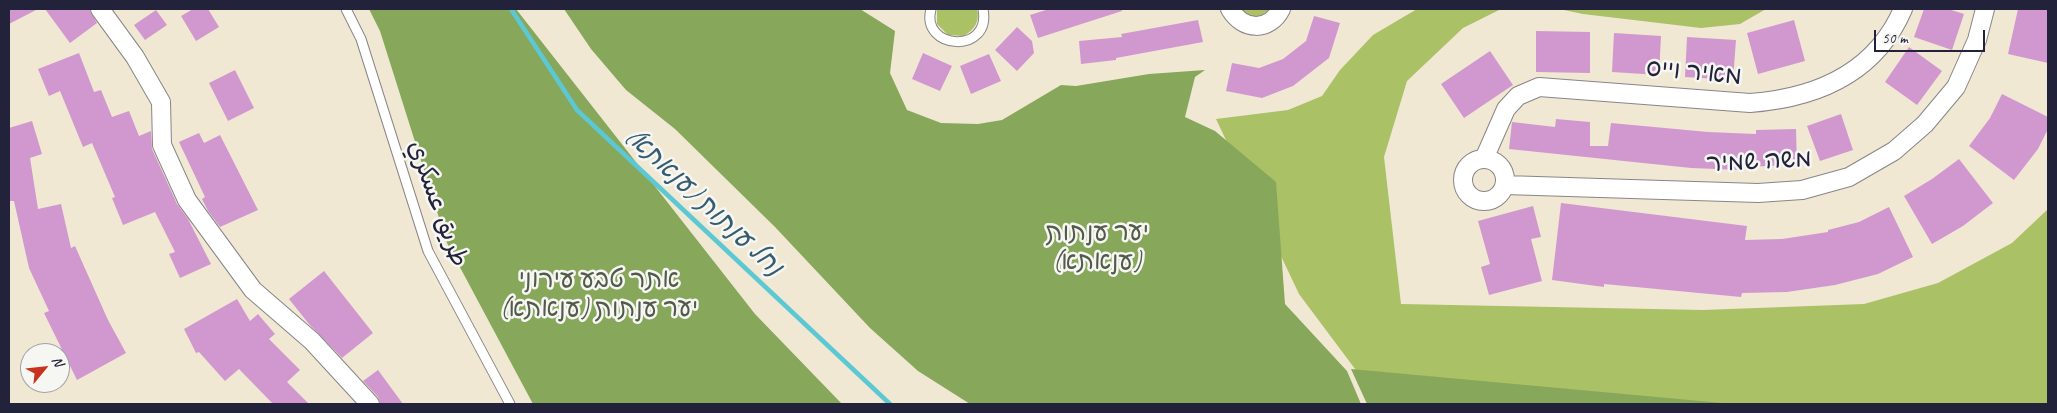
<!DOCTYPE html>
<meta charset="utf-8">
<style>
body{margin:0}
#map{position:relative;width:2057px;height:413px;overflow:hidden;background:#f0e8d3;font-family:Caveat,sans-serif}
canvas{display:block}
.frame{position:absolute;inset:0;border:10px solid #22223b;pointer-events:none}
.north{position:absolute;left:20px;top:343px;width:50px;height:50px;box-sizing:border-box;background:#f6f6f2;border:1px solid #a1a1a9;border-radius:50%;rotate:62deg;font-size:14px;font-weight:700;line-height:20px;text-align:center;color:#22223b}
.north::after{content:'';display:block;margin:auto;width:18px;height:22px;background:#c8321e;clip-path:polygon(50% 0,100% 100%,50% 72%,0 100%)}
.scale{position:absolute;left:1874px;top:30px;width:111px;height:22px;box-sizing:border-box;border:2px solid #22223b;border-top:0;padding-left:6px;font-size:15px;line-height:18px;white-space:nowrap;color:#22223b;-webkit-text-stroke:4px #f6f6f2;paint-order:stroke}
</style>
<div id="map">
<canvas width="2057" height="413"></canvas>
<div class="frame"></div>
<div class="north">N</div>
<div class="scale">50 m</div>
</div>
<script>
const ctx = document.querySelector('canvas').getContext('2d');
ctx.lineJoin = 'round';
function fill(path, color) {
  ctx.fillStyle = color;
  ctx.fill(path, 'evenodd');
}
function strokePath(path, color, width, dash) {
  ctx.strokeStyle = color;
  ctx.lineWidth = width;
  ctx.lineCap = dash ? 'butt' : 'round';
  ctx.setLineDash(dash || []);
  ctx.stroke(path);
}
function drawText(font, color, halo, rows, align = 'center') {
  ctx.font = font + ' Caveat,"Playpen Sans Arabic","Playpen Sans Hebrew",sans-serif';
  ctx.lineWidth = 5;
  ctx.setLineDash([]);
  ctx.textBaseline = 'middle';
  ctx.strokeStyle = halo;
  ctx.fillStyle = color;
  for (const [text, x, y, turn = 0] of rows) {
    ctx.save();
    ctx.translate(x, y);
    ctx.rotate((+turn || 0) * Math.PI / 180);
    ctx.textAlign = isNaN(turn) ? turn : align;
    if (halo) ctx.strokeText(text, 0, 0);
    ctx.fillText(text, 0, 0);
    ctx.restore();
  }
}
fill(new Path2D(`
 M937 9H977C980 21 975 29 964 36L948 35 937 24Z
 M1240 9H1271L1259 17 1246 15Z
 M1417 9H1501L1463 28 1407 81 1384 157 1401 304 1703 310 1864 304 1938 283 2012 243 2048 209V404H1665L1376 397 1299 294 1216 119 1288 110 1322 96 1340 70 1373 35Z
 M1559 9H1766L1740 24 1701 28 1583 14Z`), '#aac166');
fill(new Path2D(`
 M369 9H516L755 314 842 404H533L447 243 380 31Z
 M564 9H860L895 31 890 73 907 110 941 123 978 124 1002 120 1061 85 1076 86 1149 74 1205 70 1195 77 1185 117 1215 131 1276 182 1285 304 1347 371 1361 404H970L918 371 870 328 775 227 675 129 626 90 591 49Z
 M1351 369 1733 404H1367Z`), '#87a75b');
strokePath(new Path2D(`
 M511 9 577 110 890 404`), '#5cc8d4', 4.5);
fill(new Path2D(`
 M9 9H38L9 24Z
 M45 9H89L97 23 70 43Z
 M193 9H208L219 27 196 41 181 16Z
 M1049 9H1121L1122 11 1038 38 1030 15Z
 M1924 9H1948L1964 14 1952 50 1914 37Z
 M2018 9H2048V63L2008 54Z
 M156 10 167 25 145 40 134 25Z
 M1314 16 1340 23 1329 58 1293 86 1262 98 1226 91 1232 63 1259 68 1283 59 1306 41Z
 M1198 20 1203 42 1116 58V60L1081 64 1079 41 1122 37 1121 34Z
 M1794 20 1805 61 1758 74 1747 33Z
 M1017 27 1032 41 1034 53 1017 71 995 50Z
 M1536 31 1590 32V73L1536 72Z
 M1614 33 1661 36 1659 75 1612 72Z
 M1687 37 1736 40 1733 80 1685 77Z
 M1909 47 1942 71 1917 105 1885 82Z
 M1490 51 1513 85 1464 118 1441 84Z
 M79 53 94 92 101 90 112 117 129 111 139 136 151 131 152 149 177 204 188 219 211 264 180 278 169 254 175 252 155 212 123 225 112 198 115 197 92 143 83 147 60 91 49 96 38 69Z
 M923 53 952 66 940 91 912 79Z
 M989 54 1001 81 971 94 960 66Z
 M235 70 254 108 228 121 209 83Z
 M2002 94 2048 117V129L2038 149 2014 180 1969 146 1990 118Z
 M1841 114 1853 150 1820 161 1807 126Z
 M1556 119 1590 122V146H1608L1611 123 1708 132 1756 134V130L1796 129 1797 165 1740 167V170L1691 168 1509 149 1512 122 1555 127Z
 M32 121 42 154 30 158 38 209 61 204 71 248 75 246 108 320 126 353 77 380 44 313 49 311 29 268 14 201H9V128Z
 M199 133 204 143 220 135 258 210 220 227 208 211 202 199 205 197 179 142Z
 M1959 159 1993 203 1963 226 1932 244 1904 196 1932 179Z
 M1561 203 1747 226 1745 240 1782 239 1828 232V230L1859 222 1889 207 1913 257 1878 274 1835 285 1787 292 1742 293 1741 297 1604 284V287L1552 280Z
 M1533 206 1541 237 1531 239 1542 281 1489 295 1481 267 1490 264 1478 221Z
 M324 271 373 333 342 358 309 324 289 299Z
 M237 299 250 321 258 314 275 334 269 339 300 370 287 382 309 404H273L239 369 225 381 199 352 196 353 184 329Z
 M378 370 403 404H380L378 397 363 381Z`), '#d198d0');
const lane = new Path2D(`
 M346 9 361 39 428 251 510 404
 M931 9C920 50 992 55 983 9`);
const street = new Path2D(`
 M100 9 135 57 161 102 162 145 187 200 253 290 312 341 370 404
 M1230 9C1243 31 1269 32 1281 9
 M1463 180a21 21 0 1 1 42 0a21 21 0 1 1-42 0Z
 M1484 159 1506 109 1518 96 1539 87 1750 103C1816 98 1875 74 1903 9
 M1505 185 1758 193 1802 190 1849 177 1894 151 1925 124 1956 87 1977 40 1985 9`);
strokePath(lane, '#898587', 11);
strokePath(street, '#898587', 20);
strokePath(lane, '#fff', 9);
strokePath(street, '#fff', 18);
drawText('25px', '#22223b', '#f6f6f2', [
 ["מאיר וייס",1694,73,5],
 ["משה שמיר",1759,162,-3],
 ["طريق عسكري",437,204,70]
]);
drawText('25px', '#525a4a', '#f6f6f2', [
 ["יער ענתות",1097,233],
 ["(ענאתא)",1097,262],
 ["אתר טבע עירוני",599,280],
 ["יער ענתות (ענאתא)",599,309]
]);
drawText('italic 26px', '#365c71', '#f6f6f2', [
 ["נחל ענתות (ענאתא)",703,202,43]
]);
</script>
